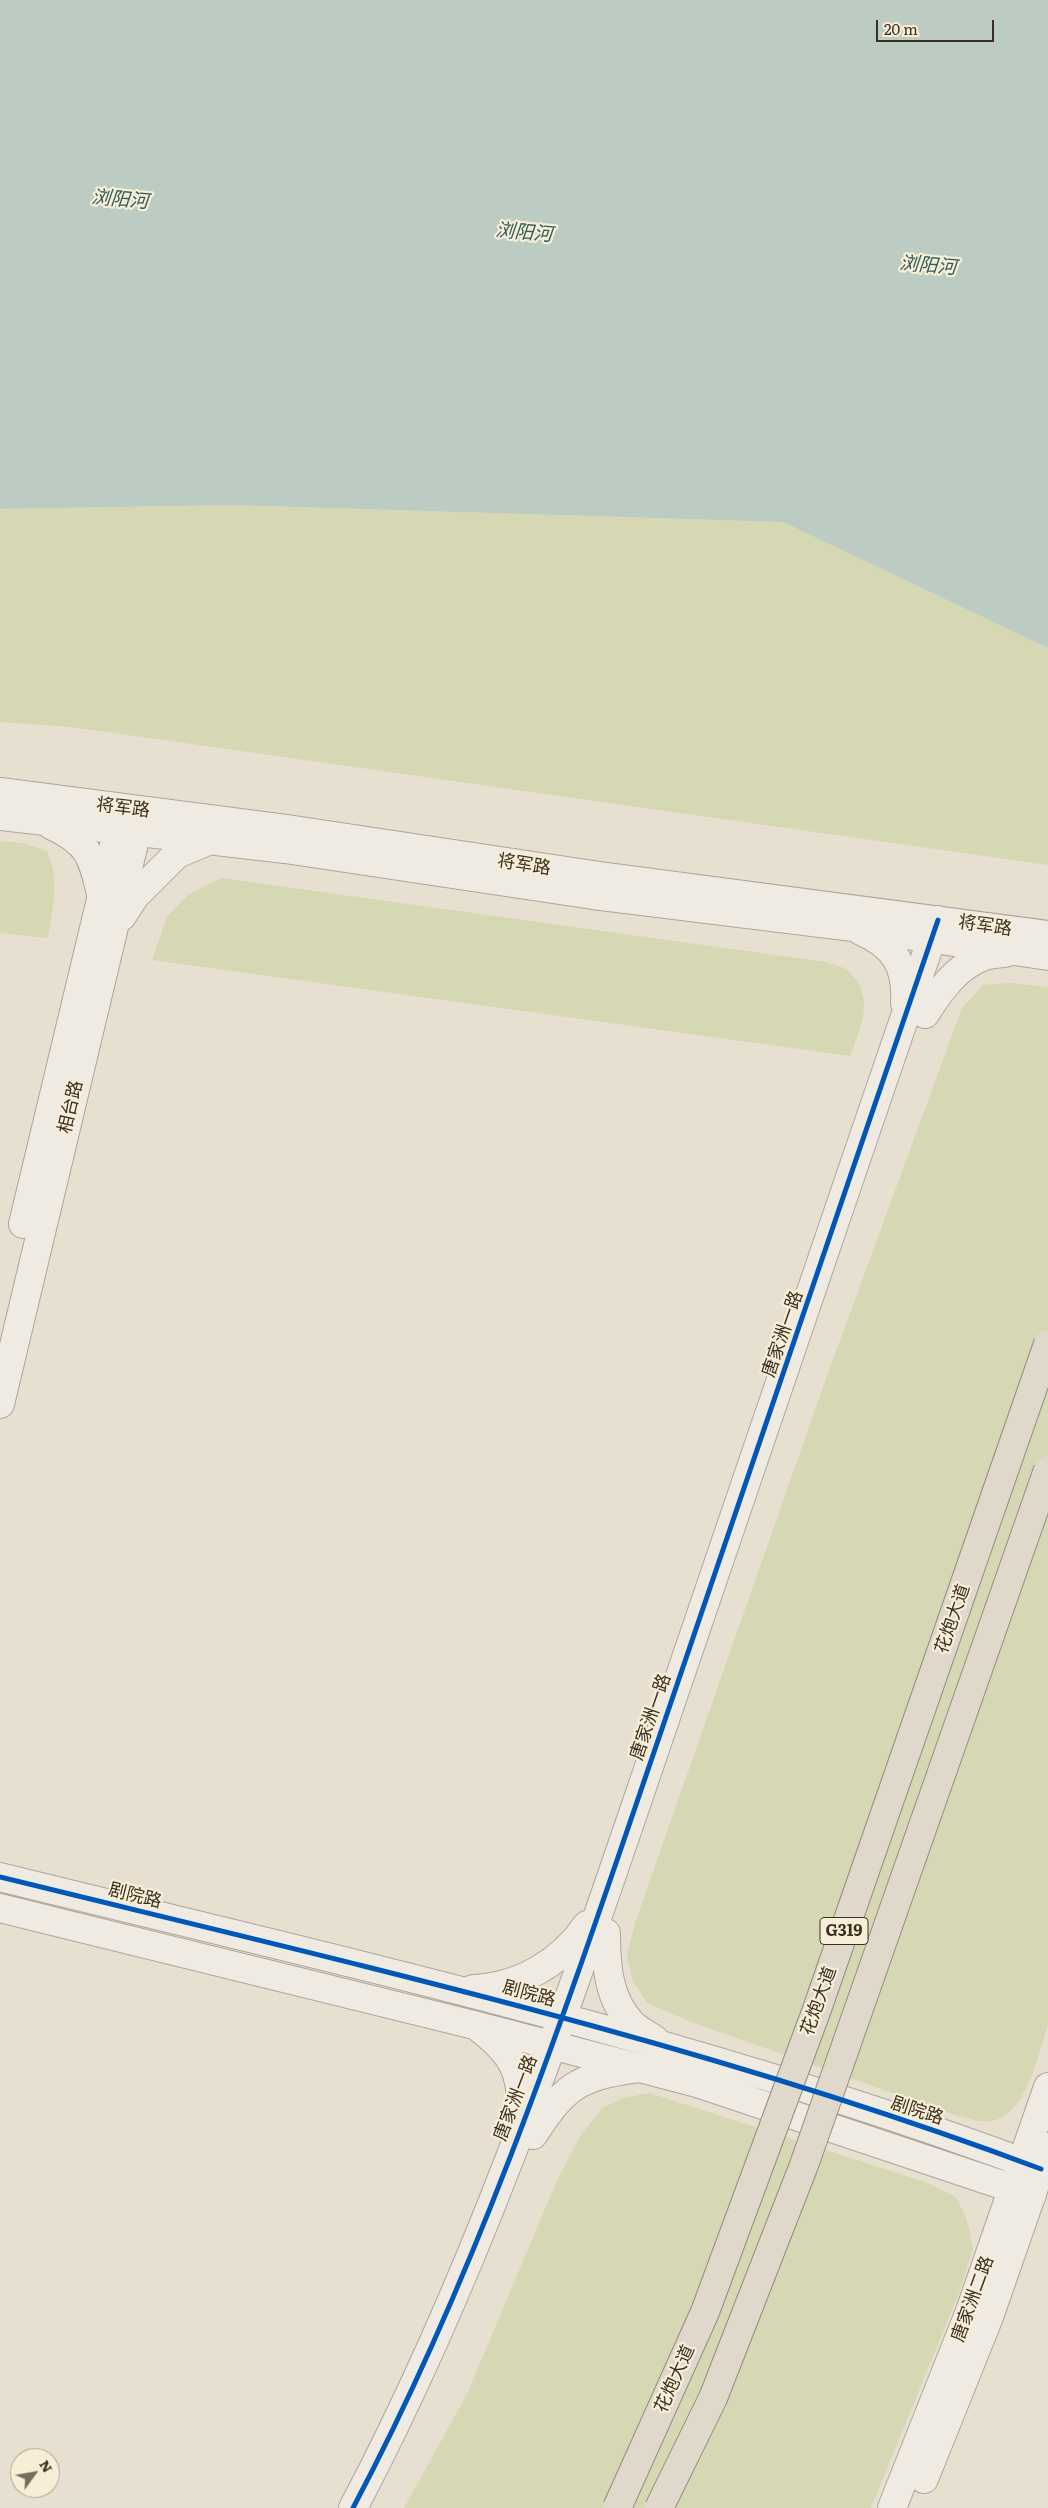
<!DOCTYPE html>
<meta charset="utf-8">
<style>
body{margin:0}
#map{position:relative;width:1048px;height:2508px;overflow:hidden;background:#e7e0d1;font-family:Literata,serif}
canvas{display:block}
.north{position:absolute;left:10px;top:2448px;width:50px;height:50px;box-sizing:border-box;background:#f7eed8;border:1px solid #ada18e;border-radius:50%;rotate:58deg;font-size:14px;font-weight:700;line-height:20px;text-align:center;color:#3d2e20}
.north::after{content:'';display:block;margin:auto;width:18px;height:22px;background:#786c5e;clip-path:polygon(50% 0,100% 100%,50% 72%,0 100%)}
.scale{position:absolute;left:876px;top:20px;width:118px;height:22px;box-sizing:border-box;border:2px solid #3d2e20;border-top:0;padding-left:6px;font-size:15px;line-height:18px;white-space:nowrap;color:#3d2e20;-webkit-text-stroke:4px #f7eed8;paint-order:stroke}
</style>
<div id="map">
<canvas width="1048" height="2508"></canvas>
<div class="north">N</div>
<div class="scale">20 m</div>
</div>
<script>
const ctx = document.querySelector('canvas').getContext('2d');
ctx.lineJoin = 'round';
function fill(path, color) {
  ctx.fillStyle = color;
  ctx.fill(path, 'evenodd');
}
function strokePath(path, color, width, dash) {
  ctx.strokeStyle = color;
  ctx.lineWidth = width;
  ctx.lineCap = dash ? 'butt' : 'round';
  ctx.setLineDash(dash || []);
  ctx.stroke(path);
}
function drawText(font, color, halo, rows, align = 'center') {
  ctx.font = font + ' Literata,"Noto Sans SC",serif';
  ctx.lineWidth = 4.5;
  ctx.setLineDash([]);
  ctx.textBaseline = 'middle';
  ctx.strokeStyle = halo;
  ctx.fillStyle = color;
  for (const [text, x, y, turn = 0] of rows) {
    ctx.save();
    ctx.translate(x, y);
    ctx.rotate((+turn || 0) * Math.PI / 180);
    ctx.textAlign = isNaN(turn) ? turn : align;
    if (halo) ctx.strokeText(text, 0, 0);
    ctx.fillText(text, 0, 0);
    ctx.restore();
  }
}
fill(new Path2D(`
 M231 505 783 522 1048 648V865L71 727 0 722V509Z
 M0 841 22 843 47 851C60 881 53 906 48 938L0 933Z
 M221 878 826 962C833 965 843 966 848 971 876 995 861 1028 850 1056L152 960 167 917 189 894Z
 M1009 983 1048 987V2025C1038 2054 1027 2115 992 2121 982 2123 968 2118 958 2116L691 2022 647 2003 633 1981 627 1956 635 1923 824 1384 962 1008 983 985Z
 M650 2093 928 2183 956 2197 967 2220 973 2249 959 2293 871 2508H404L467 2394 558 2178 581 2135 602 2108 623 2098Z`), '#d6d7b3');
fill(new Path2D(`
 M0 0H1048V648L783 522 231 505 0 509Z`), '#bcccc2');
const tertiary = new Path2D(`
 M0 792 286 829 600 876 1048 935
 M0 816 285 849 593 895 853 927 1048 956
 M51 825C88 842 92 855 101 894
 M122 916 135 896 177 854 208 841
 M861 931C895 946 907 966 905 1003
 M925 1014C939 992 956 967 982 957 989 954 998 954 1005 953
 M23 1224 122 812
 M0 1404 141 814
 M0 1877C350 1963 703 2042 1041 2169
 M0 1908 474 2025 697 2083 1032 2195
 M606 1933C606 1965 608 1999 632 2024 638 2030 648 2035 655 2040
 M473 1989C519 1987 561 1963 587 1925
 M479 2028C512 2053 523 2072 521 2114
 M533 2135C564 2088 576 2077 633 2069
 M924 2479 989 2317 1048 2147
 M353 2508C479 2270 565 2012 652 1758 748 1478 842 1199 938 920
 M892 2508 970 2311 1048 2087`);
strokePath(tertiary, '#ada599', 30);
strokePath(tertiary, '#efebe3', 28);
const trunkBridge = new Path2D(`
 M617 2508 705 2312 816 2012 1048 1344
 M659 2508 713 2398 804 2165 1048 1470`);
strokePath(trunkBridge, '#928b80', 30, []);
strokePath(trunkBridge, '#e0d9cb', 28);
strokePath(new Path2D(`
 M0 1877C350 1963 703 2042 1041 2169
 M353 2508C479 2270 565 2012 652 1758 748 1478 842 1199 938 920`), '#0057b8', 5);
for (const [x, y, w] of [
 [844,1931,48]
]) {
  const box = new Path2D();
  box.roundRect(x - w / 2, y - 13.5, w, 27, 4);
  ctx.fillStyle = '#f7eed8';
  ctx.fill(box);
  strokePath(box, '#3d2e20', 1);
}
drawText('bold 16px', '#3d2e20', null, [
 ["G319",844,1931]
]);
drawText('18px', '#3d2e20', '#f7eed8', [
 ["将军路",123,808,7],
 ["将军路",524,865,9],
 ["将军路",985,926,8],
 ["相台路",71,1107,-77],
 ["唐家洲一路",783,1334,-71],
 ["花炮大道",953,1619,-71],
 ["唐家洲一路",651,1717,-71],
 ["剧院路",135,1896,14],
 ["剧院路",529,1994,15],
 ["花炮大道",819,2001,-70],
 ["唐家洲一路",516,2098,-69],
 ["剧院路",917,2111,18],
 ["唐家洲二路",973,2299,-70],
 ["花炮大道",675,2379,-66]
]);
drawText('italic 19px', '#2f5d5a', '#f7eed8', [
 ["浏阳河",120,200,5],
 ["浏阳河",524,233,5],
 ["浏阳河",928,266,5]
]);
</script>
